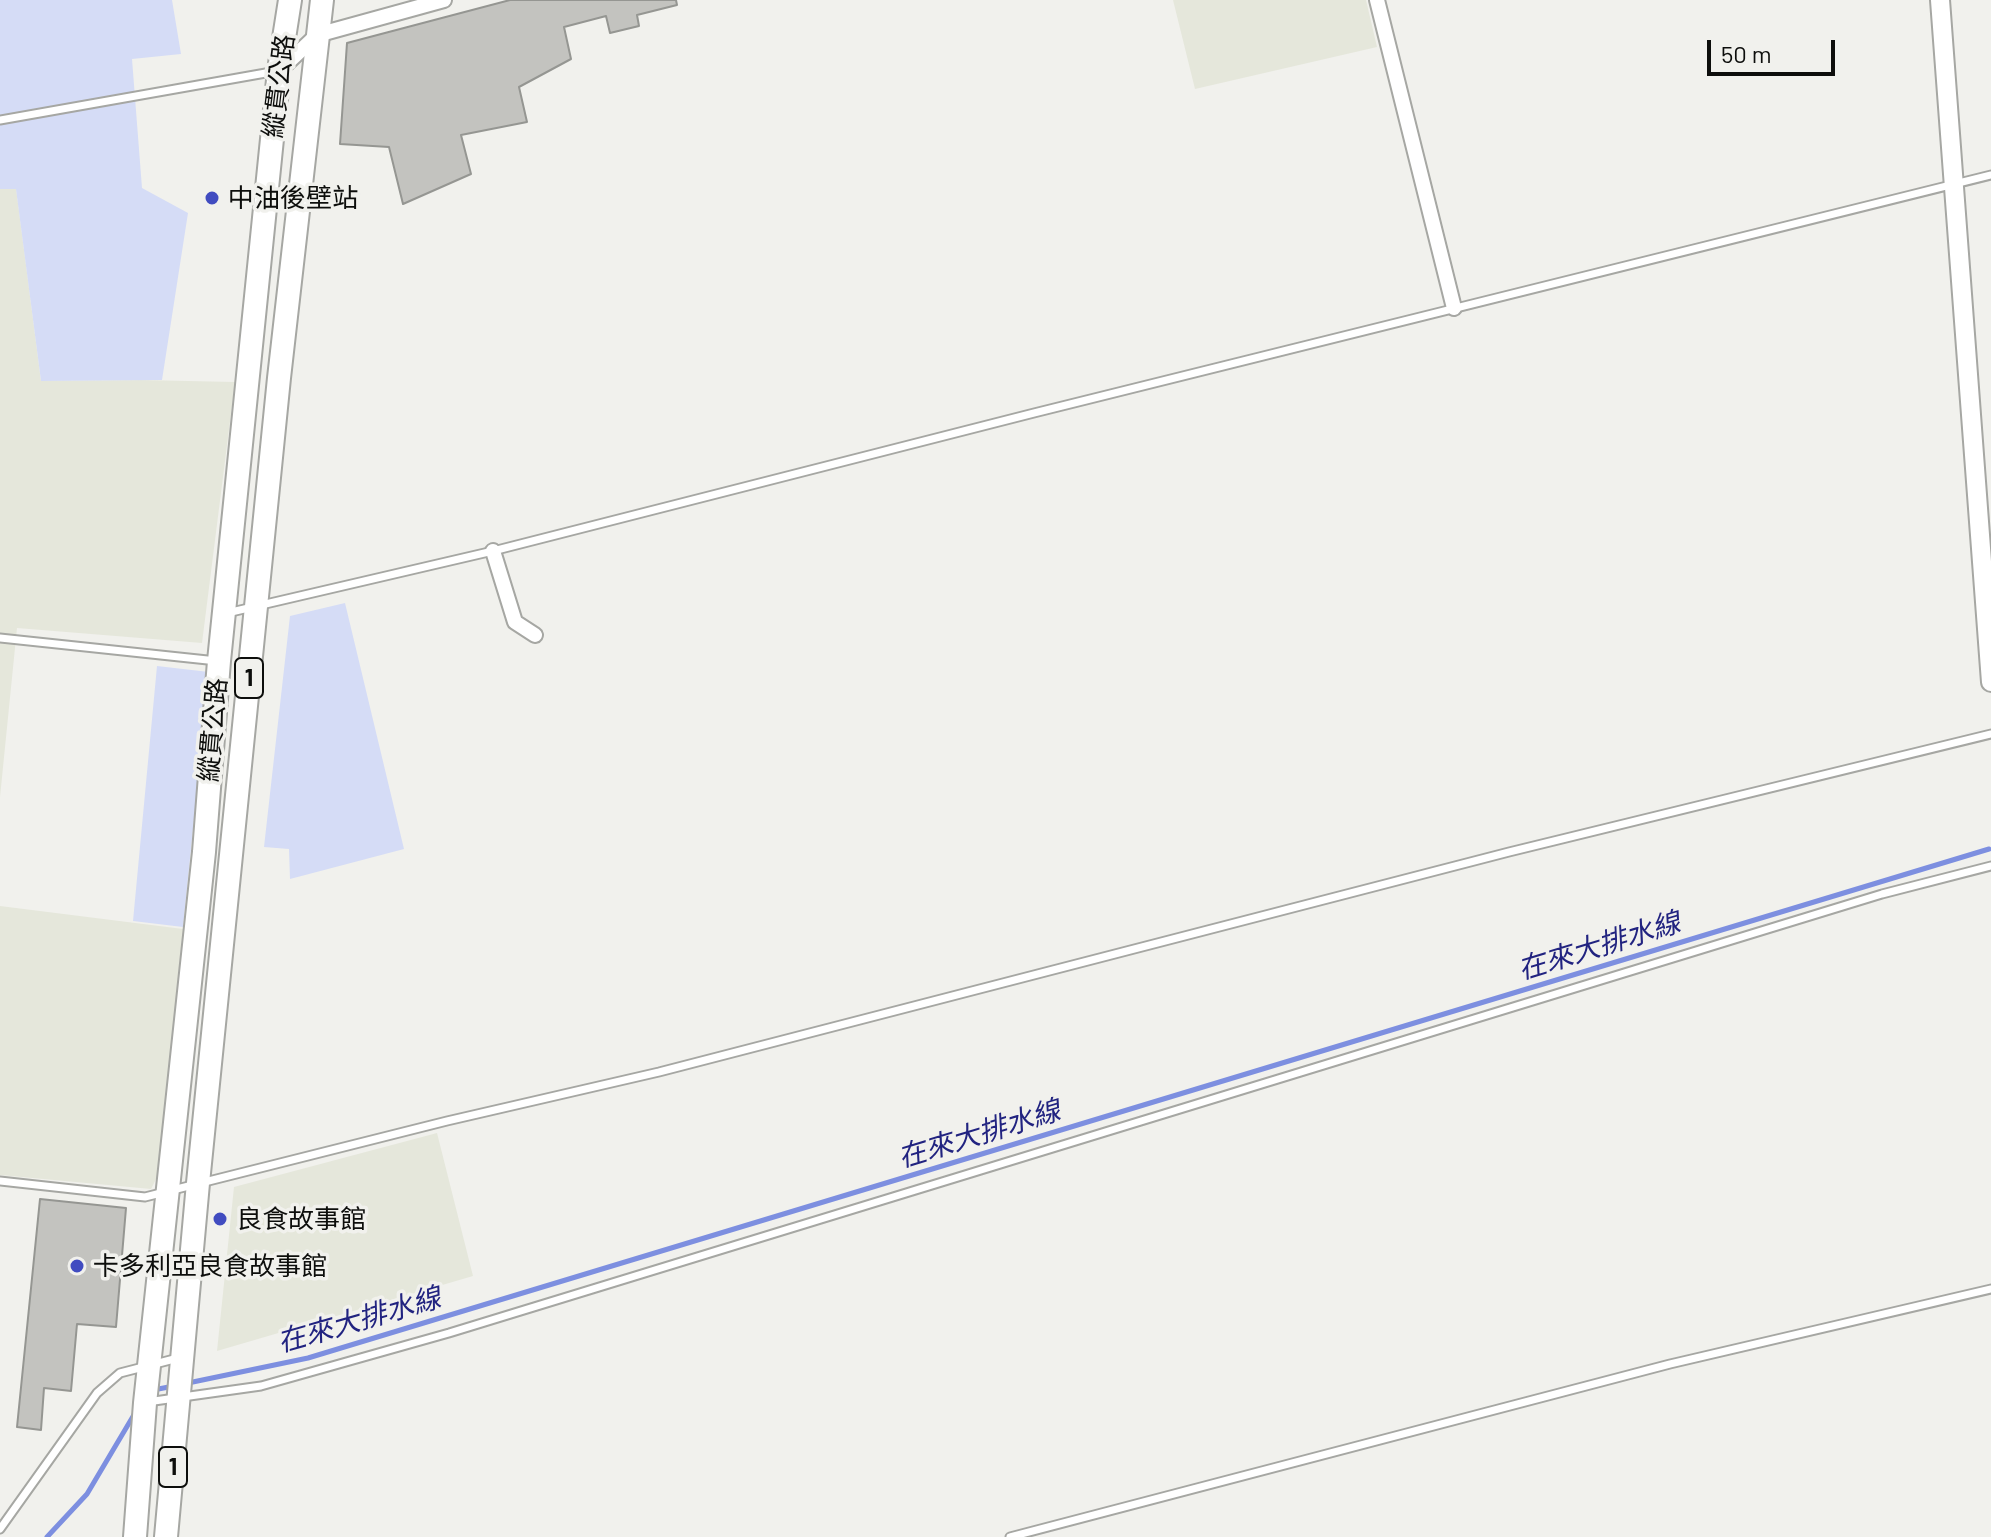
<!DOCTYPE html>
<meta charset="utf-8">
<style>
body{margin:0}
#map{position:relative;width:1991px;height:1537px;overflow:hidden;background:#f1f1ed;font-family:Barlow,sans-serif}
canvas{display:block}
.scale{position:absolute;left:1707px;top:40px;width:128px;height:36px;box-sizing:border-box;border:4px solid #0d0e0c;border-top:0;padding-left:10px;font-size:24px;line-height:28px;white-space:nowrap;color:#0d0e0c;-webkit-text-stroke:6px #f1f1ed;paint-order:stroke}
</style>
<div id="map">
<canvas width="1991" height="1537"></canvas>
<div class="scale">50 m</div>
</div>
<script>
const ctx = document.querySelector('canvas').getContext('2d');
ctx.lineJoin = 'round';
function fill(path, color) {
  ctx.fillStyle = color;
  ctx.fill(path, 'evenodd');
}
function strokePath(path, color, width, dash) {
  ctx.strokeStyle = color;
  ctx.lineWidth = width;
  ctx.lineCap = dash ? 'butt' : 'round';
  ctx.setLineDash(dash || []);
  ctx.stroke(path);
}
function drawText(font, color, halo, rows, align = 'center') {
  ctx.font = font + ' Barlow,"Noto Sans TC",sans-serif';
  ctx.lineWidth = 7;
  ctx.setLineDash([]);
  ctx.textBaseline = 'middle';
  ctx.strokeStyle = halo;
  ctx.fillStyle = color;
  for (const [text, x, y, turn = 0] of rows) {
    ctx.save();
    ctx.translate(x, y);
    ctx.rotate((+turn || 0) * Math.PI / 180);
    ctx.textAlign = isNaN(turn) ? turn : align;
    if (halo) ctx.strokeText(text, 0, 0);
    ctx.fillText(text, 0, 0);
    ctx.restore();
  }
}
fill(new Path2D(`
 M1173 0H1366L1377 47 1195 89Z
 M16 188 41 381 141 380 235 382 202 643 17 628 0 797V189Z
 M0 906 183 929 158 1175 151 1189 0 1175Z
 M437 1133 473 1276 217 1351 234 1187Z`), '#e5e7db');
fill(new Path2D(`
 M0 0H172L181 54 132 59 142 188 188 213 162 380 41 381 16 189H0Z
 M345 603 404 849 290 879 289 849 264 847 290 616Z
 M157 666 209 672 183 927 133 921Z`), '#d5dcf6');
strokePath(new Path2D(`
 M188 1383 308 1358 1989 849
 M153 1390 174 1386
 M47 1537 87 1494 135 1413`), '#7d8fe0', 5);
const building = new Path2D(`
 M510 0H676L677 5 637 15 639 26 610 33 606 16 564 27 571 59 519 87 527 122 461 135 471 174 403 204 389 147 340 144 347 43Z
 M40 1199 126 1208 116 1327 77 1324 71 1391 44 1388 41 1430 17 1427Z`);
fill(building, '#c3c3bf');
strokePath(building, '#959692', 2);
const service = new Path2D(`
 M0 120 277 71
 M227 613 493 551 1034 413 1991 175
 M0 638 217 661
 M0 1181 145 1197 447 1121 659 1072 1509 852 1991 734
 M147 1402 261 1386 449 1333 1882 894 1991 866
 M0 1529 97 1393 120 1373 178 1358
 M1010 1537 1670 1364 1991 1289`);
const minor = new Path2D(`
 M1377 0 1454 308
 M280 70 317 35 444 0
 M493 551 515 622 535 635`);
const tertiary = new Path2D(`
 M1940 0 1991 682`);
const primary = new Path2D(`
 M135 1537 145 1403 204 852 219 661 279 70 290 0
 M166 1537 198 1183 279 378 322 0`);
strokePath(service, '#a6a7a3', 11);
strokePath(minor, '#a6a7a3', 18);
strokePath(tertiary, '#a6a7a3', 22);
strokePath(primary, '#a6a7a3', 26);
strokePath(service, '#fff', 7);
strokePath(minor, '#fff', 14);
strokePath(tertiary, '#fff', 18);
strokePath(primary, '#fff', 22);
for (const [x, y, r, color] of [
 [212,198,8,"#414cc0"],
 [220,1219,8,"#414cc0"],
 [77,1266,8,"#414cc0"]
]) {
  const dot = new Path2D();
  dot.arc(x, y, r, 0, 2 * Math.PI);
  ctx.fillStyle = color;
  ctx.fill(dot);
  strokePath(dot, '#f1f1ed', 3);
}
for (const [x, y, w] of [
 [249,678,28],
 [173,1467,28]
]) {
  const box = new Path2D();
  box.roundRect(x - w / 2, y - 20, w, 40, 6);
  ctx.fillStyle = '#f1f1ed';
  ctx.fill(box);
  strokePath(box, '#0d0e0c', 2);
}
drawText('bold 24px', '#0d0e0c', null, [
 ["1",249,678],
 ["1",173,1467]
]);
drawText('26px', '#0d0e0c', '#f1f1ed', [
 ["縱貫公路",279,86,-83],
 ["縱貫公路",213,730,-85]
]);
drawText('26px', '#0d0e0c', '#f1f1ed', [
 ["中油後壁站",228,198],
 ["良食故事館",236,1219],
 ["卡多利亞良食故事館",93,1266]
], 'left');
drawText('italic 28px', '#212380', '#f1f1ed', [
 ["在來大排水線",1599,946,-17],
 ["在來大排水線",979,1134,-17],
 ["在來大排水線",359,1320,-16]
]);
</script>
